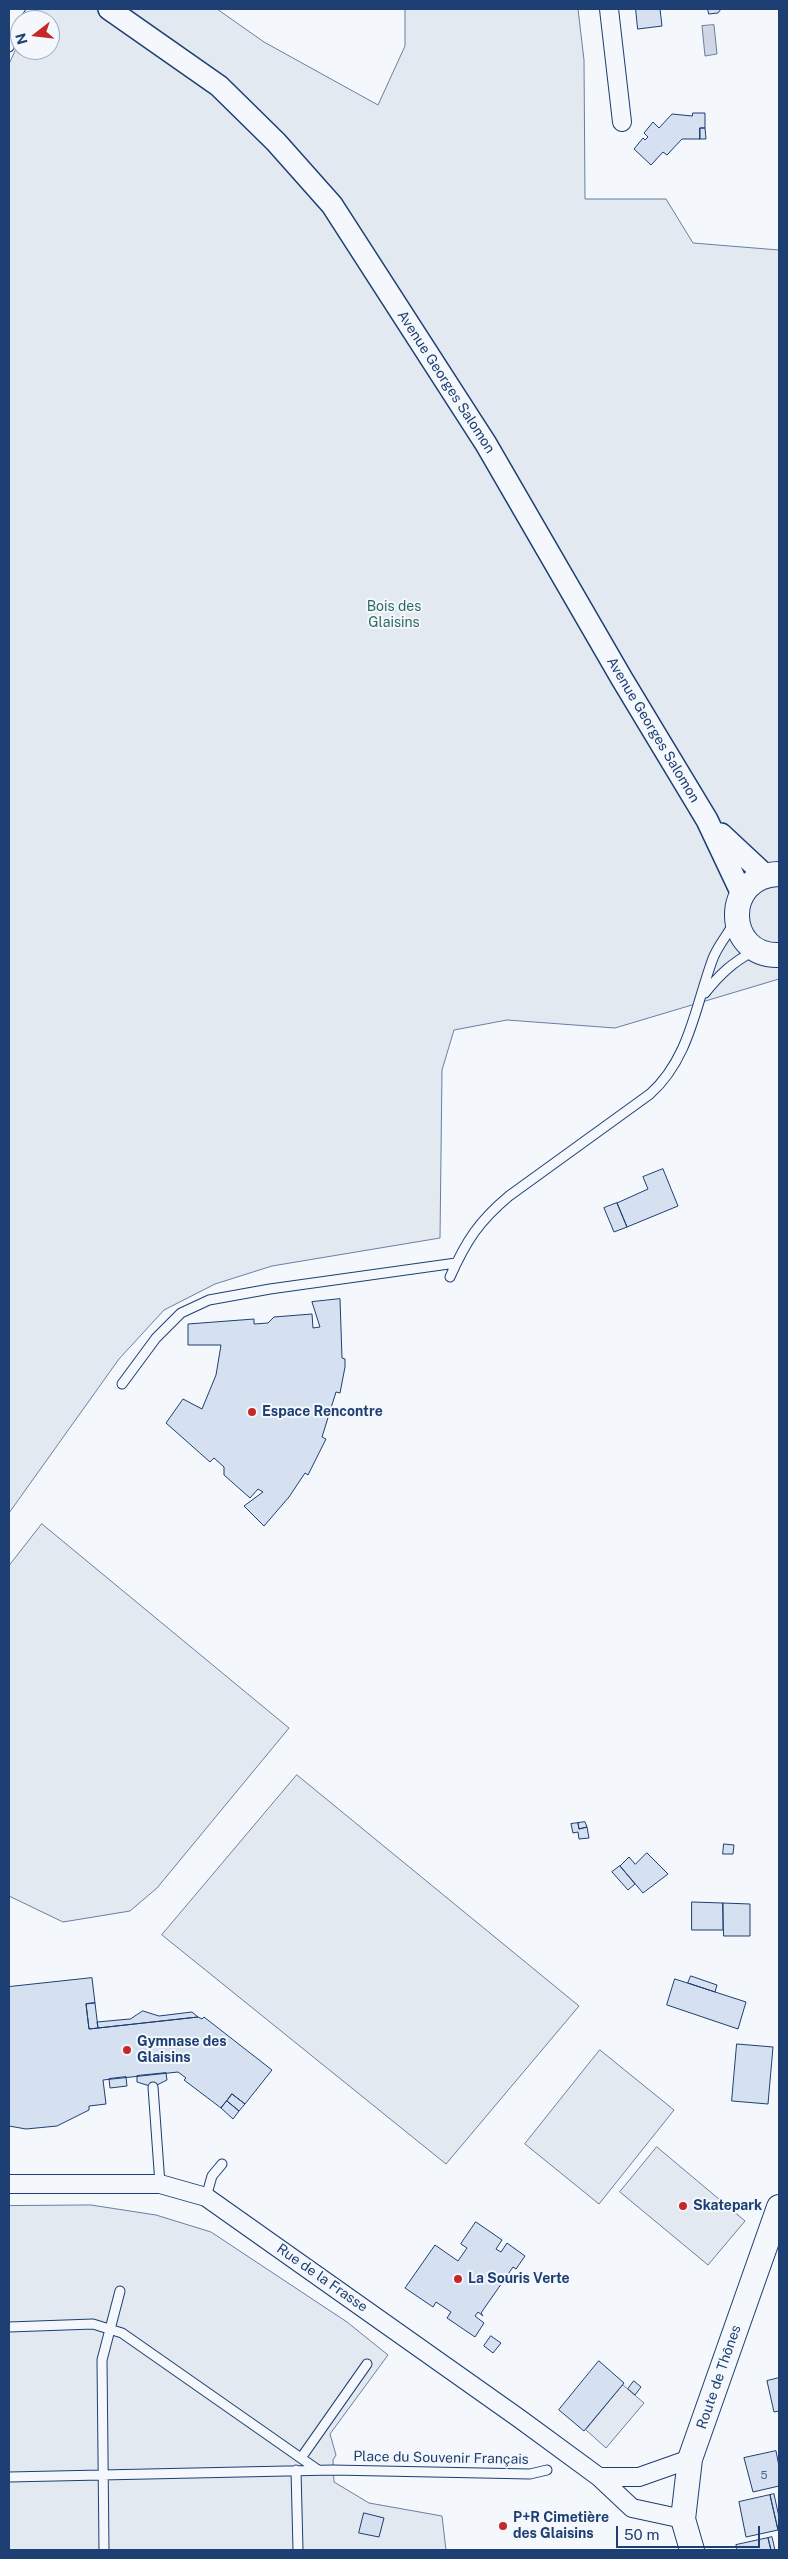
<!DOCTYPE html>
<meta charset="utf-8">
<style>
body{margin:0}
#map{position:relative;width:788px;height:2559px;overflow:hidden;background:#f4f7fb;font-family:"Public Sans",sans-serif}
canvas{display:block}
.frame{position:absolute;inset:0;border:10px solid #1d3f73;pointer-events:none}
.north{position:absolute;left:10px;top:10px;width:50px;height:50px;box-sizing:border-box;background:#f4f7fb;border:1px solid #9eadc5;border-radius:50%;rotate:254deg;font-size:14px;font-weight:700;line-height:20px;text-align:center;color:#1d3f73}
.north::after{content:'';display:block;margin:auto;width:18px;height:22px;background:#c62828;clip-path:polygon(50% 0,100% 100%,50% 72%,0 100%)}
.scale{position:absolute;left:616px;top:2526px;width:144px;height:22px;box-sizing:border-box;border:2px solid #1d3f73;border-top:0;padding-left:6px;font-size:15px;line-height:18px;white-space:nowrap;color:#1d3f73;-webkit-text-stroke:4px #f4f7fb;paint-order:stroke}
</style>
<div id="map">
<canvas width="788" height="2559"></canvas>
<div class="frame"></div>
<div class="north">N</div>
<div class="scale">50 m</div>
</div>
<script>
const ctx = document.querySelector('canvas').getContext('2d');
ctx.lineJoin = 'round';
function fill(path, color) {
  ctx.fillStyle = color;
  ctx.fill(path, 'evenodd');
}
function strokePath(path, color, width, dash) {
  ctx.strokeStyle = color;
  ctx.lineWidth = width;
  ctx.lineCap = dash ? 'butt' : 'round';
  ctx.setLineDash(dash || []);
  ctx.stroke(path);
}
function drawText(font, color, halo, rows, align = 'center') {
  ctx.font = font + ' "Public Sans",sans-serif';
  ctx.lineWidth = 4;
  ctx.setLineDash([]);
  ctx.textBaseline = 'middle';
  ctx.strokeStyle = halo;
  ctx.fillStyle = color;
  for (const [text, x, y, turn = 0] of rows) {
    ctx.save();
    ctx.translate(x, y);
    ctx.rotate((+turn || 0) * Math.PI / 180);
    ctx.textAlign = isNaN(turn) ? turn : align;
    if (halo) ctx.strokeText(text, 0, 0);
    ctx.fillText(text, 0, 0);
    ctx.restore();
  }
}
const green = new Path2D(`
 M35 9H217L264 42 378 105 405 46V9H578L584 60 585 199H666L693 243 779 250V979L615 1028 507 1020 454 1030 442 1070 440 1238 272 1266 215 1284 164 1310 119 1359 9 1513V64L20 40V50H50V20H30Z
 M42 1524 289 1728 157 1888 130 1911 63 1922 9 1896V1566Z
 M297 1775 579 2006 446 2164 162 1935Z
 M600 2050 674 2110 599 2204 525 2144Z
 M657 2147 745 2221 708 2265 620 2192Z
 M91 2205 156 2215 211 2232 347 2322 388 2355 330 2434 336 2455 333 2460 334 2482 369 2503 442 2516 446 2550H9V2206Z
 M623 2385 644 2403 606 2448 586 2430Z`);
fill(green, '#e3e9f0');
strokePath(green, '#687fa3', 1);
const water = new Path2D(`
 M714 25 717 54 705 56 702 26Z`);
fill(water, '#cfd7e4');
strokePath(water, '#687fa3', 1);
const building = new Path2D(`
 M636 9H660L662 26 638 29Z
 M708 9H721L718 13 709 14Z
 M693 113H705V128H700V139H682L667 155 663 152 651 165 634 149 643 138 645 140 648 137 644 133 653 122 659 128 672 114 692 116Z
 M700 128H705L706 139H700Z
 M663 1169 678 1206 627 1227 617 1203 648 1189 643 1177Z
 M617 1203 627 1227 614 1232 604 1208Z
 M340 1299 342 1358 345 1359V1367L340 1393 336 1392 322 1437 326 1439 308 1475 305 1473 289 1497 264 1526 244 1506 263 1492 258 1489 250 1498 224 1475V1467L214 1458 210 1462 166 1423 183 1399 202 1409 216 1375 221 1345H188V1324L254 1319V1324L268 1323 274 1317 312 1314 313 1328 320 1327 312 1302Z
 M585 1822 587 1827 579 1829 578 1823Z
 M578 1823 579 1829 587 1827 589 1838 579 1839 578 1832 573 1833 571 1824Z
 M724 1844 734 1845 733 1854H723Z
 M647 1853 668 1874 643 1893 620 1866 629 1857 635 1864Z
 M620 1866 635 1884 628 1890 612 1872Z
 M692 1902 723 1903V1930H692Z
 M723 1903 750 1904V1936H724Z
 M691 1976 717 1985 715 1992 688 1983Z
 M92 1978 95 2003 86 2004 89 2029 198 2017 202 2019 204 2017 272 2070 245 2104 232 2094 221 2108 184 2080 186 2078 178 2072 103 2080 106 2104 89 2106V2110L57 2126 26 2129 9 2126V1987Z
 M675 1979 746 2002 738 2029 667 2005Z
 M95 2003 98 2028 89 2029 86 2004Z
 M143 2011 159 2016 192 2012 198 2017 98 2028 97 2022 130 2019Z
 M737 2044 773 2047 768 2104 732 2101Z
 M166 2073 167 2080 153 2087 137 2082V2076Z
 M126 2077 127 2086 110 2088 109 2079Z
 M232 2094 245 2104 239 2111 227 2101Z
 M227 2101 239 2111 233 2119 221 2108Z
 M476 2222 502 2240 496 2249 501 2252 507 2243 525 2256 516 2269 513 2267 481 2313 483 2316 478 2312 475 2316 484 2323 475 2337 447 2318 451 2312 436 2302 433 2307 405 2288 435 2245 458 2261 467 2248 461 2244Z
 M491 2336 501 2343 493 2353 484 2346Z
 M599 2361 624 2383 584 2431 559 2410Z
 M779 2378V2411L774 2412 767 2381Z
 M634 2381 641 2387 635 2395 628 2389Z
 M776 2451 779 2466V2486L753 2492 744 2458Z
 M774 2494 779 2517 778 2530 770 2495Z
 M770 2495 778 2530 746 2537 739 2502Z
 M364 2513 384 2518 379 2537 359 2533Z
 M772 2537 775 2550H771L768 2538Z
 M768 2538 771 2550H737L736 2545Z`);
fill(building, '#d5e0f0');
strokePath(building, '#1d3f73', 1);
const service = new Path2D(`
 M25 20 32 9
 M9 47 20 28
 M705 993C720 974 733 962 754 951
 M450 1277C466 1241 479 1221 509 1196L650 1094C689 1059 695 1008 712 961 716 948 727 936 733 924
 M122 1384 156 1338 181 1313 209 1300 270 1289 456 1263
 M153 2087 160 2184
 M206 2197 212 2176 222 2164
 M9 2327 93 2324 122 2333 318 2470
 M301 2458 367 2364
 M296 2470 298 2550
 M9 2477 333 2470 530 2474 547 2470
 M104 2550 102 2360 120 2291`);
const minor = new Path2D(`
 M609 9 622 122
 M9 2184H160L206 2197 520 2419 599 2477 632 2508 683 2519
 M599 2477H639L690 2459`);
const tertiary = new Path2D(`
 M109 9 219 86 276 142 332 205 486 444 622 679 707 820 742 894
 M721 834 766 876`);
const secondary = new Path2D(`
 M779 874C722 875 724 957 779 955
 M692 2550 683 2519 690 2459 779 2207`);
strokePath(service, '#1d3f73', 11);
strokePath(minor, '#1d3f73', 20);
strokePath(tertiary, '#1d3f73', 24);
strokePath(secondary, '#1d3f73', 26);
strokePath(service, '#f4f7fb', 9);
strokePath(minor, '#f4f7fb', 18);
strokePath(tertiary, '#f4f7fb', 21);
strokePath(secondary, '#f4f7fb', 24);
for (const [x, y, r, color] of [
 [252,1412,5,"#c62828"],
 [127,2050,5,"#c62828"],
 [683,2206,5,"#c62828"],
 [458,2279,5,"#c62828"],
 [503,2526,5,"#c62828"]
]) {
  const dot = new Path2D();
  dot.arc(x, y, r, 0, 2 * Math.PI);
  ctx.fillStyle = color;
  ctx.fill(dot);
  strokePath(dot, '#f4f7fb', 2);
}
drawText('11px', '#4b6792', null, [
 ["5",764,2476]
]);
drawText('14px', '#1d3f73', '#f4f7fb', [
 ["Avenue Georges Salomon",446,382,57],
 ["Avenue Georges Salomon",653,730,59],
 ["Rue de la Frasse",322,2278,35],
 ["Route de Thônes",719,2377,-71],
 ["Place du Souvenir Français",441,2458,1]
]);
drawText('14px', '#2c6c60', '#f4f7fb', [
 ["Bois des",394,607],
 ["Glaisins",394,623]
]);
drawText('bold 14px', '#1d3f73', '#f4f7fb', [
 ["Espace Rencontre",262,1412],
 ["Gymnase des",137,2042],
 ["Glaisins",137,2058],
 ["Skatepark",693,2206],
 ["La Souris Verte",468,2279],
 ["P+R Cimetière",513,2518],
 ["des Glaisins",513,2534]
], 'left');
</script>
